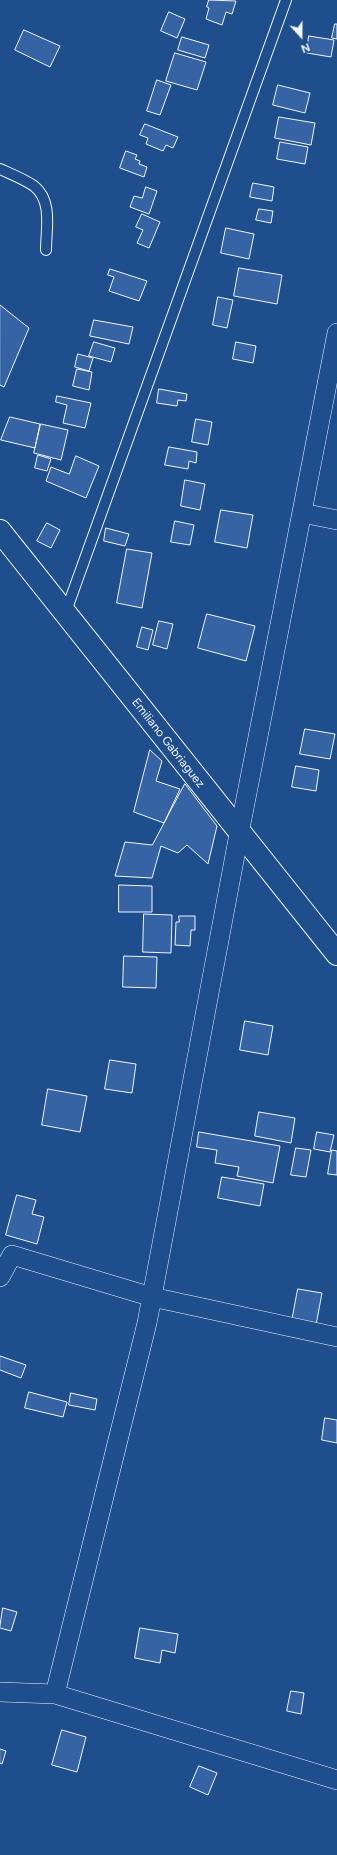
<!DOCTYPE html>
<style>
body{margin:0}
#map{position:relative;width:337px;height:1855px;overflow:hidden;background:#1f4e8c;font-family:Figtree,sans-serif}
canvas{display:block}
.north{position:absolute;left:281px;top:16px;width:40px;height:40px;-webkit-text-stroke:3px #1f4e8c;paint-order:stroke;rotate:159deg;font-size:11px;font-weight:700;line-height:16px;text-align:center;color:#f2f6ff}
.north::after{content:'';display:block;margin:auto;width:14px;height:18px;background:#f2f6ff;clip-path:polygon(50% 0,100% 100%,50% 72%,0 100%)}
</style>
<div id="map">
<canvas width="337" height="1855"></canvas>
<div class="north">N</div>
</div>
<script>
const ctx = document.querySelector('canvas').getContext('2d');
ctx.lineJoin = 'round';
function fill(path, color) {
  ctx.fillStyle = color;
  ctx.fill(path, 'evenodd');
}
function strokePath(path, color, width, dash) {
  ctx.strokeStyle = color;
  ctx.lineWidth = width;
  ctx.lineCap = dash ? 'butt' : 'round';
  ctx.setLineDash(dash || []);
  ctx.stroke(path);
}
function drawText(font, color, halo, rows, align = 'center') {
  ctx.font = font + ' Figtree,sans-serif';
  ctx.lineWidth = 3;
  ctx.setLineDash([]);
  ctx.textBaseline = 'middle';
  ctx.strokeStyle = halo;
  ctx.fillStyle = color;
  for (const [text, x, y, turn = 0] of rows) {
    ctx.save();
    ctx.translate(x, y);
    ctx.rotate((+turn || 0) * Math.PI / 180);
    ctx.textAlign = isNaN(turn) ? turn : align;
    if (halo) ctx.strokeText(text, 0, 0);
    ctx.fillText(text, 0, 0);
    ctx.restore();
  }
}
const building = new Path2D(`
 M209 0 236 1 232 14 226 12 222 25 206 19 209 8 207 7Z
 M169 12 185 19 177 38 161 31Z
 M335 24H337V39L332 38Z
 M24 30 60 46 50 67 15 50Z
 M309 36 334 40 331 57 307 53Z
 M182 37 209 45 205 58 178 50Z
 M175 53 206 62 197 90 166 81Z
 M157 80 171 85 160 115 147 111Z
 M278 85 310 93 305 113 273 105Z
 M279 117 315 123 311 145 275 138Z
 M145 124 178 137 173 148 166 145 163 151 146 144 148 138 140 135Z
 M280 142 308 147 305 164 277 159Z
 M126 151 137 155 135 159 140 161 139 164 147 167 144 177 120 168Z
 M253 183 274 187 272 201 250 197Z
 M146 187 157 191 149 214 130 207 134 196 142 198Z
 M259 209 273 211 271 223 256 220Z
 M142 214 160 222 149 248 137 243 143 230 136 227Z
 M226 228 254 234 249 259 221 253Z
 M239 268 282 275 277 304 234 296Z
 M110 269 147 281 139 301 109 291 114 277 108 275Z
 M218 297 233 300 227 328 213 325Z
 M0 305 29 328 4 387 0 385Z
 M94 320 133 327 129 344 90 336Z
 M94 342 115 348 111 362 89 356Z
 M236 342 256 346 253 363 233 359Z
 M78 354 93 358 89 371 75 367Z
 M77 369 92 372 89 390 73 386Z
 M159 389 187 394 186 401 178 400 177 406 157 403Z
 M57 396 91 403 85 428 63 423 67 405 56 402Z
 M10 417 40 424 35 448 1 440Z
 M196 419 212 422 208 445 192 442Z
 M41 424 68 430 61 460 34 453Z
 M169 447 197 452 196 463 189 461 188 469 165 465Z
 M38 455 51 459 47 471 35 468Z
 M76 456 99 466 86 498 46 481 51 467 69 474Z
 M185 480 205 484 200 510 181 506Z
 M221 510 253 515 247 548 215 542Z
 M175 521 194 525 190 545 171 542Z
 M47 523 60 530 51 548 37 541Z
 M106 528 129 534 125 546 104 541Z
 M127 549 152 553 142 608 117 603Z
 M207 614 255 626 246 661 198 648Z
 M159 621 173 624 167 649 153 645Z
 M142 627 153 630 148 650 137 647Z
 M305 729 335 734 330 759 300 754Z
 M150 750 162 761 156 781 180 789 164 823 134 812Z
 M296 766 319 770 316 791 292 787Z
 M185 784 217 826 208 864 187 845 178 853 161 846 152 878 115 876 125 842 152 845Z
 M119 885 152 886V912H119Z
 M144 914 172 915 171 953 143 952Z
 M179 916H195V930H191L190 946 175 945 176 922H179Z
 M124 956 157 957 156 988 123 987Z
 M245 1021 273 1026 268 1055 240 1050Z
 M110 1060 136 1064 132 1093 105 1089Z
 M48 1089 87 1096 80 1132 42 1125Z
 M259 1112 295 1118 291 1143 255 1136Z
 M199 1132 280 1146 273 1183 237 1176 239 1167 215 1163 217 1150 197 1147Z
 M317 1132 334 1135 330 1152 314 1149Z
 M296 1148 311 1150 306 1177 291 1175Z
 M332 1150 337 1151V1175L328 1174Z
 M222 1177 264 1184 260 1206 218 1198Z
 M17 1195 36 1200 32 1214 44 1217 37 1244 6 1235Z
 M298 1289 322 1293 316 1325 292 1321Z
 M0 1356 26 1365 21 1378 0 1370Z
 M29 1392 67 1402 63 1417 25 1408Z
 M71 1393 97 1399 95 1410 69 1405Z
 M325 1418 337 1420V1443L322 1440Z
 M3 1608 17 1612 11 1631 0 1628Z
 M140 1628 178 1634 175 1653 162 1650 160 1663 135 1658Z
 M291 1691 304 1693 301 1714 287 1711Z
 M62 1730 86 1737 77 1772 52 1765Z
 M0 1749 6 1751 2 1764 0 1763Z
 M199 1766 217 1773 208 1795 190 1787Z`);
fill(building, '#3563a3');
strokePath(building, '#f2f6ff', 1);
const lane = new Path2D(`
 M0 169C11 174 24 179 34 186 53 201 46 229 46 250
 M65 614 286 0`);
const street = new Path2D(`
 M302 513 337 520
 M0 1277 12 1255 152 1297 337 1337
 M0 1692 55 1694 337 1780
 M55 1694 147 1323 239 834 337 333`);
const secondary = new Path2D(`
 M0 531 337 954`);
strokePath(lane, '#f2f6ff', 12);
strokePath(street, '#f2f6ff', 20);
strokePath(secondary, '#f2f6ff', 24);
strokePath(lane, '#1f4e8c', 10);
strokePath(street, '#1f4e8c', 19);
strokePath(secondary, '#1f4e8c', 22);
drawText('12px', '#f2f6ff', '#1f4e8c', [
 ["Emiliano Gabriaguez",168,743,52]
]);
</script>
